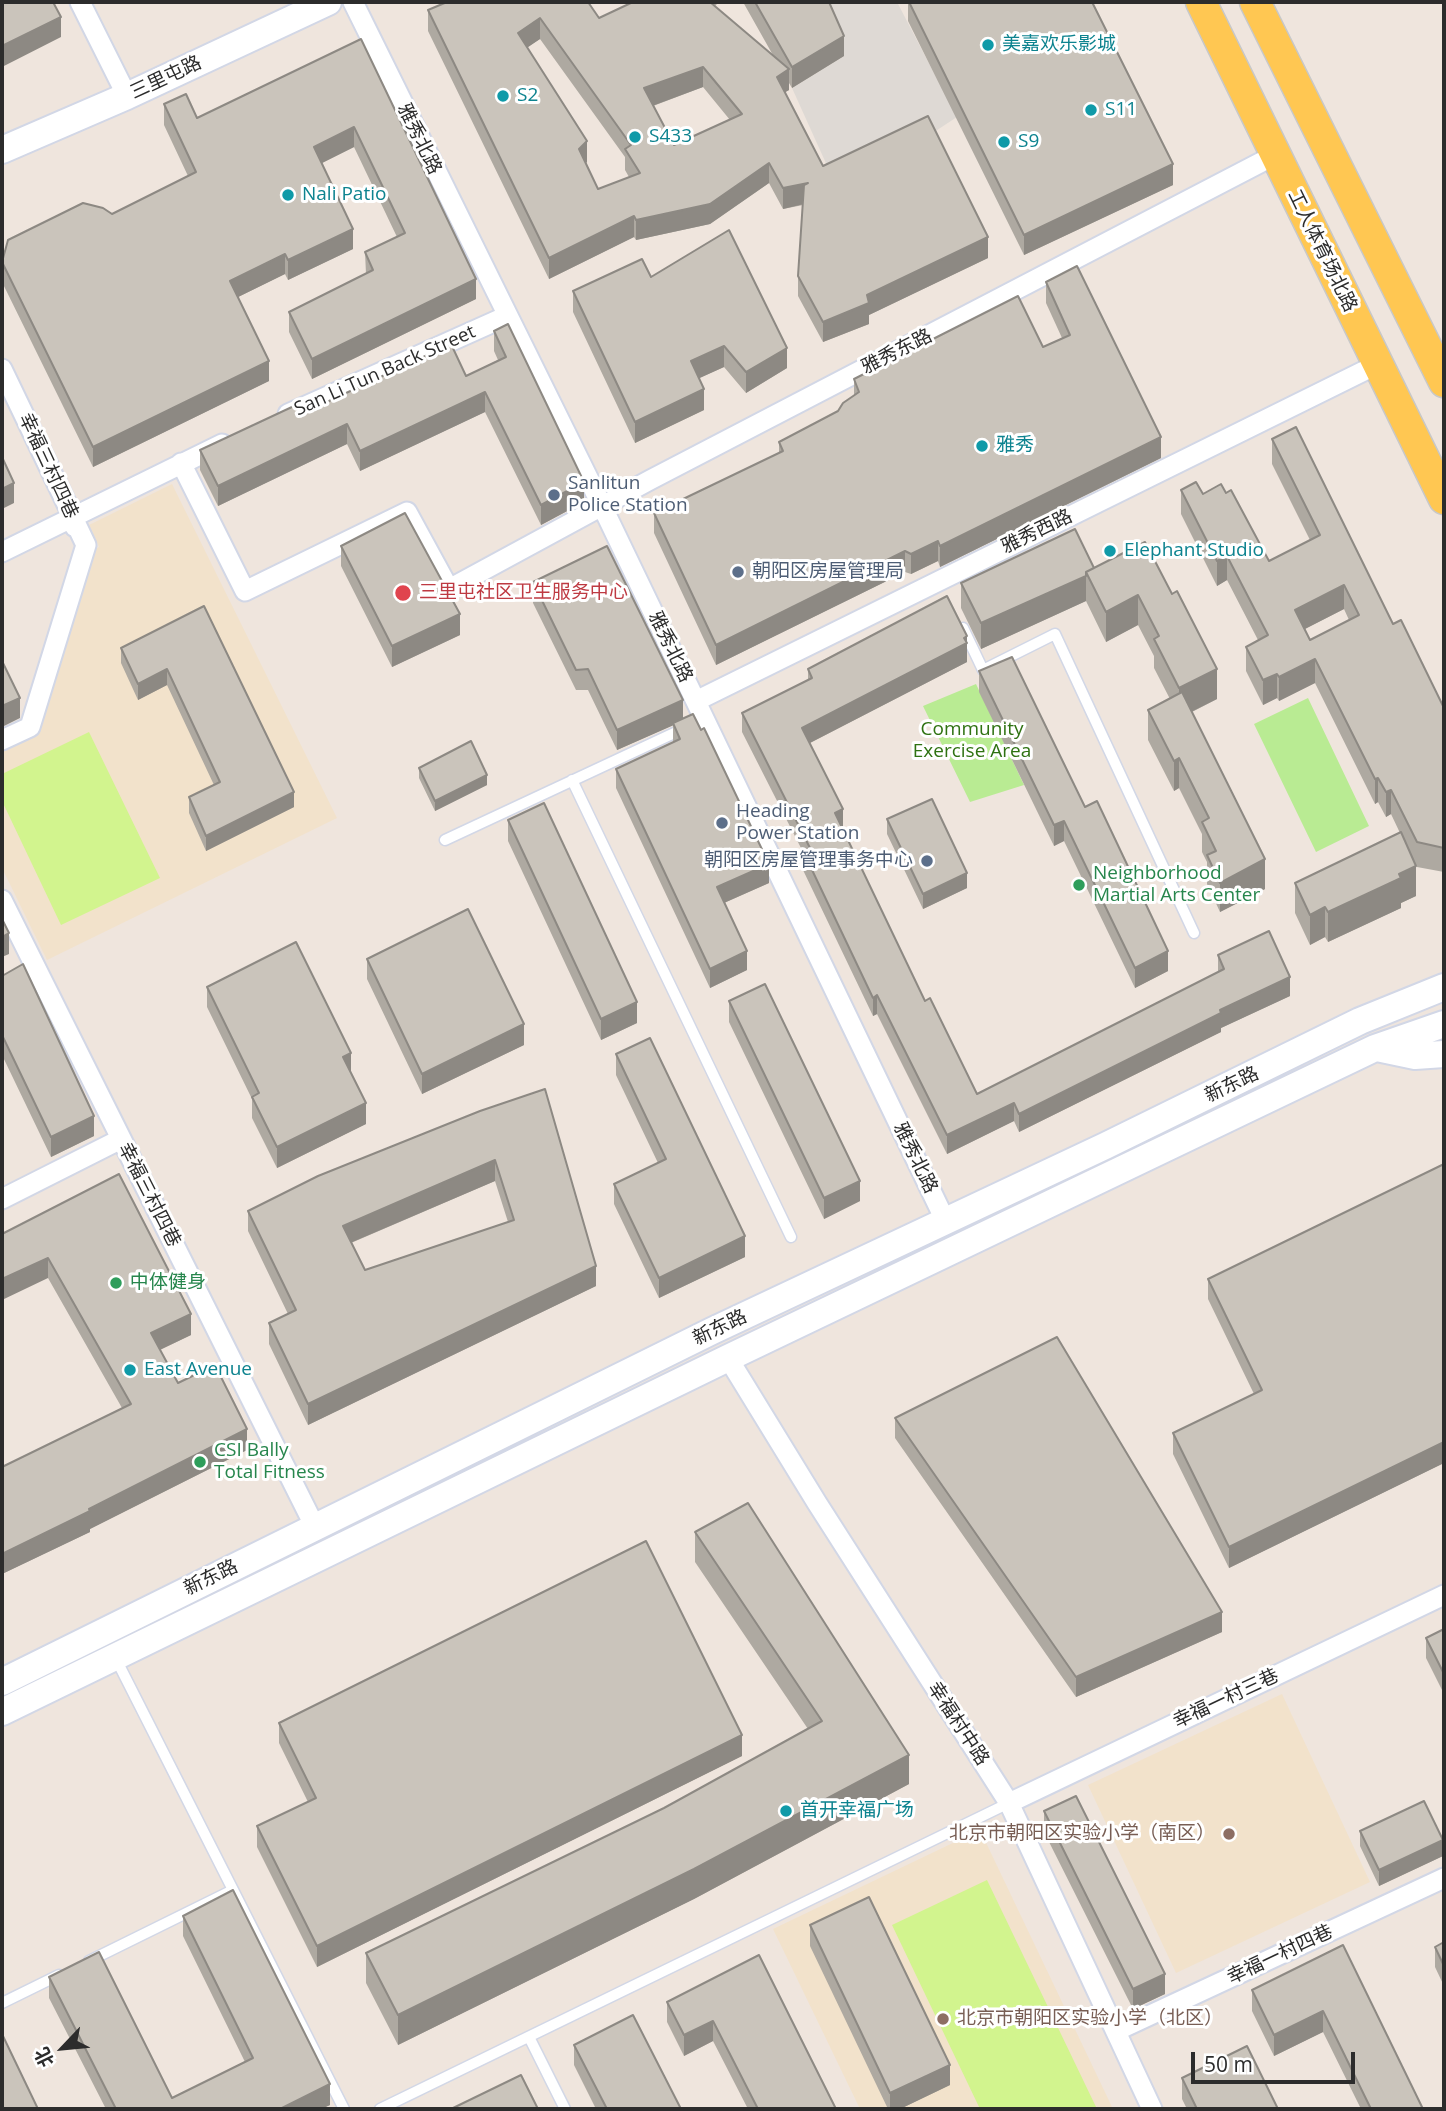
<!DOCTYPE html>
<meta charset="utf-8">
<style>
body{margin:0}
#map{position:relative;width:1446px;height:2111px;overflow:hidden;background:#efe5dd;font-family:"Open Sans","Noto Sans SC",sans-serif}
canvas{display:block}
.frame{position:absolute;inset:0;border:4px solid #2c2c2c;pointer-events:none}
.north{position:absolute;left:28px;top:2013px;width:70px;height:70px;-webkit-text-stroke:5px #fff;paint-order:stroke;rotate:244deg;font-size:19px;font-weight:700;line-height:28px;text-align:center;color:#2c2c2c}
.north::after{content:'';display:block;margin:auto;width:24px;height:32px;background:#2c2c2c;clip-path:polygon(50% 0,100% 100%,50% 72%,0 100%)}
.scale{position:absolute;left:1191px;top:2052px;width:164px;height:32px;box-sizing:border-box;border:4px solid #2c2c2c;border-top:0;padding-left:9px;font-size:21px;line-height:24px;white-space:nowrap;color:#2c2c2c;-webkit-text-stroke:5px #fff;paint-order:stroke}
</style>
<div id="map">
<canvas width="1446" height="2111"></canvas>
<div class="frame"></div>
<div class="north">北</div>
<div class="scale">50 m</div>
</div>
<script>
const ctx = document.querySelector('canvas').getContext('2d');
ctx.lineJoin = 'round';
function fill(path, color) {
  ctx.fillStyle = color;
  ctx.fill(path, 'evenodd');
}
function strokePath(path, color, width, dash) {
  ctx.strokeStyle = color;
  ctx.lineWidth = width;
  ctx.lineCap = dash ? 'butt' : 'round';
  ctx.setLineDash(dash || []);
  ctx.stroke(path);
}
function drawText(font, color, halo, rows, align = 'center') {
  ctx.font = font + ' "Open Sans","Noto Sans SC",sans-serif';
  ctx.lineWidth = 6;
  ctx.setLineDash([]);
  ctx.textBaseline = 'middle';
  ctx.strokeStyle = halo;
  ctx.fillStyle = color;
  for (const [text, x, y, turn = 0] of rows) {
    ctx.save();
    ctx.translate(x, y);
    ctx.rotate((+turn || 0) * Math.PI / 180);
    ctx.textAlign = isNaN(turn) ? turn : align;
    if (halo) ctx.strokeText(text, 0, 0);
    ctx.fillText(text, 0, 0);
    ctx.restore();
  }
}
fill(new Path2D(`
 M172 484 337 818 47 960 2 868V749L36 731 87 553 99 547 89 525Z
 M1282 1694 1370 1882 1176 1973 1088 1785Z
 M980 1830 1113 2109H860L773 1929Z`), '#f2e2cb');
fill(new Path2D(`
 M976 684 1024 785 970 802 923 706Z
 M1308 698 1369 826 1316 852 1254 724Z`), '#b9eb93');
fill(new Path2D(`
 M89 732 160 878 61 925 2 801V774Z
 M987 1880 1097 2109H980L892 1925Z`), '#d2f48e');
fill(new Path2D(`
 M819 2H897L957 117 928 136 834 181 792 88 844 56Z`), '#ded9d4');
const lane = new Path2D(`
 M963 628 983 670 1055 634 1194 933
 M572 780 791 1237
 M445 840 685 728
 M115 1657 344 2109
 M89 1961 233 1890
 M2 2003 59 1975
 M529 2037 565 2109
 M380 2109 1009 1803`);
const street = new Path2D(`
 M80 2 127 96
 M353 2 602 506 945 1220
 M2 369 73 517 77 526 75 527
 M288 414 507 316
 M181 463 245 591 407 512 449 589 650 480 1275 155
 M2 552 222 444
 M696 701 1378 364
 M2 740 30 727 86 545 77 526
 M2 900 315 1527
 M2 1199 121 1139
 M728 1358 817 1503 1009 1803 1152 2109
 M1009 1803 1444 1595
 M1116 2031 1444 1878`);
const secondary = new Path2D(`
 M2 150 127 96 328 2
 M1377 1048 1415 1056 1444 1054
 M2 1682 712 1331 1105 1146 1360 1021 1444 987
 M2 1712 728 1358 1375 1048 1444 1024`);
const primary = new Path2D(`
 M1201 2 1444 499
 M1255 2 1444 382`);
strokePath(lane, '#d2d7e6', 13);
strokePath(street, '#d2d7e6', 23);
strokePath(secondary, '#d2d7e6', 30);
strokePath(primary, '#c8c8c8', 33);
strokePath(lane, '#fff', 10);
strokePath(street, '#fff', 19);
strokePath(secondary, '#fff', 26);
strokePath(primary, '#ffc752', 30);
fill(new Path2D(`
 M632 2H719L715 6 774 57 743 2H829L844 56 792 88 789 83V90L785 92 823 166 988 258 869 315V324L823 342 798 296V276L803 205 783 209 769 183 710 224 636 240 634 237 549 279 428 31V10L599 18ZM540 39 625 157V170L629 177 598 189 585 163 587 162 527 47ZM703 87 730 120 674 145 653 106Z
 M908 2H1092L1173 185 1024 255 908 21Z
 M361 39 476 299 312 379 289 332V312L366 274 365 252 397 237 354 147 322 163 353 249 288 280 285 274 238 297 269 381 93 467 2 282V262L112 214 188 176 164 125V104L197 118Z
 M651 277 787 368 746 393 724 367 699 378 704 410 635 443 573 312V291Z
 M1046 282 1161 458 940 567 938 561 911 574 905 572 716 665 654 533V513L779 453V442L838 411 854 395V379L1043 347 1062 338 1046 303Z
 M494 331 584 502 541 525 485 412 360 471 347 444 218 506 200 470V450L314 408 466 376 498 360 494 351Z
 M1272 439 1393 624 1444 708V872L1417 867 1408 849 1416 896 1401 903V908L1328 942 1325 937 1310 945 1295 913V883L1400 833 1391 814 1386 817 1378 802 1375 804 1315 683 1279 701 1277 698 1263 705 1246 671V647L1258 640 1227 580 1217 586 1181 514V490L1203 494 1226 493 1269 561 1310 540 1272 464ZM1344 609 1349 620 1310 640 1305 629Z
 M1145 542 1217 699 1192 712 1265 889 1220 912 1207 884V862L1202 852V834L1179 788 1174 791 1148 740V710L1170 699 1154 668V656L1138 625 1106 642 1086 601 981 649 961 608V583L1094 568Z
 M341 546 460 635 392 667 341 566Z
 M533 582 683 718 769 883 724 903 747 970 710 988 616 788V769L673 742V725L617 750 588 690H576L533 603Z
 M204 606 294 807 206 851 189 813V797L214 785 167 685 138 700 121 663V648Z
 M967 636V662L810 743 843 828H842L925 1001 977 1094 1218 972V955L1290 996 1221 1028V1032L1019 1132 1014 1121 947 1154 877 1014 873 1016 803 870V852L742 732V713L808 680V669Z
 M979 671 1085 807 1168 971 1135 988 1064 841 1054 846 979 692Z
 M419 768 487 785 435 811 419 778Z
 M887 819 967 888 923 909 887 834Z
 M508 820 637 1023 601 1040 508 841Z
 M367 959 524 1045 422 1094 367 979Z
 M2 976 94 1136 51 1157 2 1055Z
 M207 987 351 1073 366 1124 277 1168 252 1118V1099L207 1007Z
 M729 1001 860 1201 824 1219 729 1022Z
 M616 1054 745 1257 659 1298 614 1204V1184L658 1163 616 1075Z
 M480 1111 596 1286 308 1425 269 1344V1323L288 1314 248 1231V1211ZM495 1181 508 1222 365 1270 351 1243Z
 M1444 1164V1463L1229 1568 1173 1454V1433L1254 1394 1208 1299V1279Z
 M27 1222 191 1335 160 1350 178 1383 247 1450 90 1529V1532L2 1574V1467L122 1408 48 1278Z
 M895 1418 1222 1632 1076 1697 895 1438Z
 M695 1532 909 1784 694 1899 398 2045 366 1983V1953L664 1808 808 1729 695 1562Z
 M1444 1629V1694L1426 1658V1638Z
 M279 1723 742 1756 317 1967 257 1847V1826L308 1802 279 1743Z
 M1044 1811 1165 1994 1133 2009 1044 1832Z
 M1360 1831 1443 1856 1379 1886 1360 1846Z
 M183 1916 330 2105 321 2109H106L49 1998V1977L172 2098 245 2062 183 1936Z
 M810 1925 950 2085 900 2109H888L810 1946Z
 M1444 1942V1986L1435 1967V1947Z
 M1343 1945 1423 2109H1361L1323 2032 1274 2056 1252 2011V1990Z
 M759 1955 836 2109H748L713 2041 684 2056 667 2022V2002Z
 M574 2045 681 2109H596L574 2065Z
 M1182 2078 1278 2109H1187L1182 2099Z`), '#aea9a1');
fill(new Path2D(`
 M61 17V37L2 67V46Z
 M540 18V39L518 54V33Z
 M844 36V56L792 88V67Z
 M703 67V87L644 109V88Z
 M789 69V90L777 97V77Z
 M354 127V147L314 167V147Z
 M587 141V162L579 170V149Z
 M769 163V183L710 224 636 240V220Z
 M1173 164V185L1024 255V235Z
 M808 183V203L783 209V188Z
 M634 216V237L549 279V258Z
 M353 229V249L288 280V260Z
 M988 237V258L869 315V324L823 342V322L867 295Z
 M285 254V274L230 301V281Z
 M476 279V299L312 379V359Z
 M724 346V367L691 382V361Z
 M787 348V368L746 393V372Z
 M269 361V381L93 467V447Z
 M704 389V410L635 443V422Z
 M485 392V412L360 471V451Z
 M347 424V444L218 506V486Z
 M1161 437V458L940 567V546Z
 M584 482V502L541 525V505Z
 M14 483V503L2 509V489Z
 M938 541V561L911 574V554Z
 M905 551V572L716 665V645Z
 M1227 556V580L1217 586V561Z
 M1086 576V601L981 649V623Z
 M1344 585V609L1295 634V610Z
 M1138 595V625L1106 642V612Z
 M460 614V635L392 667V646Z
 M967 636V662L802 747V728Z
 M1315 659V683L1279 701V677Z
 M167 669V685L138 700V684Z
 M1217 669V699L1179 718V688Z
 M1277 674V698L1263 705V680Z
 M20 698V718L2 727V706Z
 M683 700V721L617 750V730Z
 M1179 758V788L1174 791V761Z
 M487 775V785L435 811V801Z
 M1378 778V802L1375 804V779Z
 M1391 790V814L1386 817V792Z
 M294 792V807L206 851V836Z
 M843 809V828L835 832V813Z
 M1064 821V841L1054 846V825Z
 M1265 859V889L1220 912V883Z
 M769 864V883L717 906V887Z
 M1416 866V896L1401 903V908L1328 942V912L1399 874Z
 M967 873V888L923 909V894Z
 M1325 907V937L1310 945V915Z
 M9 933V954L2 957V937Z
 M747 951V970L710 988V969Z
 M1168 951V971L1135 988V968Z
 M1290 977V996L1221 1028V1032L1019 1132V1114L1220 1010Z
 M877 995V1014L873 1016V998Z
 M637 1002V1023L601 1040V1019Z
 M524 1024V1045L422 1094V1074Z
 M351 1053V1073L343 1057Z
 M366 1103V1124L277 1168V1147Z
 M1014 1103V1121L947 1154V1135Z
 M94 1116V1136L51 1157V1137Z
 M495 1160V1181L343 1246V1226Z
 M860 1181V1201L824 1219V1198Z
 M745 1236V1257L659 1298V1278Z
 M48 1258V1278L2 1300V1279Z
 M596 1266V1286L308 1425V1404Z
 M191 1314V1335L151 1354V1333Z
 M247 1429V1450L90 1529V1532L2 1574V1554Z
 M1444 1442V1463L1229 1568V1547Z
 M1222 1612V1632L1076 1697V1677Z
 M742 1735V1756L317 1967V1946Z
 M909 1755V1784L694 1899 398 2045V2015Z
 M1443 1840V1856L1379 1886V1870Z
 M1165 1974V1994L1133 2009V1989Z
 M1323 2011V2032L1274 2056V2035Z
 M713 2021V2041L684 2056V2035Z
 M950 2065V2085L900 2109H890V2093Z
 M330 2084V2105L321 2109H280Z`), '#8d8983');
const building = new Path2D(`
 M2 2H53L61 17 2 46Z
 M447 2H588L599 18 633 2H710L789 69 777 77 823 166 928 116 988 237 867 295 869 303 823 322 798 276 804 185 808 183 783 188 769 163 710 204 636 220 634 216 549 258 428 10ZM540 18 631 145 625 149 640 173 598 189 579 149 587 141 518 33ZM703 67 742 114 674 145 644 88Z
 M755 2H829L844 36 792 67Z
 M909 2H1092L1173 164 1024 235Z
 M361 39 476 279 312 359 289 312 373 270 365 252 405 233 354 127 314 147 353 229 288 260 285 254 230 281 269 361 93 447 2 262 8 240 83 203 103 208 112 214 196 172 164 104 186 94 197 118Z
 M729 230 787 348 746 372 724 346 691 361 704 389 635 422 573 291 642 259 651 277Z
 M1077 266 1161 437 940 546 938 541 911 554 905 551 716 645 654 513 783 451 779 442 838 411 843 403 859 392 854 379 1018 296 1043 347 1070 335 1046 282Z
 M508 324 584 482 541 505 485 392 360 451 347 424 218 486 200 450 309 399 314 408 451 344 466 376 506 357 494 331Z
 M1296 427 1393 624 1401 620 1444 708V848L1417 842 1391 790 1386 792 1378 778 1375 779 1315 659 1279 677 1277 674 1263 680 1246 647 1268 635 1227 556 1217 561 1181 490 1196 482 1203 494 1221 484 1226 493 1231 490 1269 561 1320 535 1272 439ZM1344 585 1359 615 1310 640 1295 610Z
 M2 457 14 483 2 489Z
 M405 513 460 614 392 646 341 546Z
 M1075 529 1094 568 1086 572V576L981 623 961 583Z
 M1145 542 1172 594 1177 591 1217 669 1179 688 1154 639 1159 636 1138 595 1106 612 1086 572Z
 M607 546 683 700 617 730 588 669 576 670 533 582Z
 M947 596 967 636 964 638 967 643 802 728 843 809 835 813 925 1001 930 998 977 1094 1224 969 1218 955 1269 931 1290 977 1220 1010 1221 1013 1019 1114 1014 1103 947 1135 877 995 873 998 803 851 810 848 742 713 812 678 808 669Z
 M204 606 294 792 206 836 189 797 220 782 167 669 138 684 121 648Z
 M1012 657 1085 807 1097 801 1168 951 1135 968 1064 821 1054 825 979 671Z
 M2 661 20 698 2 706Z
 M1182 692 1265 859 1220 883 1207 855 1216 851 1202 822 1209 818 1179 758 1174 761 1148 710Z
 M693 714 701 730 704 728 769 864 717 887 747 951 710 969 616 769 680 739 673 723Z
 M471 741 487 775 435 801 419 768Z
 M932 799 967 873 923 894 887 819Z
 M544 803 637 1002 601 1019 508 820Z
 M1401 832 1416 866 1399 874 1401 878 1328 912 1325 907 1310 915 1295 883Z
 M468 909 524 1024 422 1074 367 959Z
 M2 919 9 933 2 937Z
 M296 942 351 1053 343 1057 366 1103 277 1147 252 1097 259 1093 207 987Z
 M23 964 94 1116 51 1137 2 1035V976Z
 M765 984 860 1181 824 1198 729 1001Z
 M650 1038 745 1236 659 1278 614 1184 666 1159 616 1054Z
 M545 1089 596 1266 308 1404 269 1323 296 1310 248 1211 318 1176 480 1111ZM495 1160 514 1220 365 1270 343 1226Z
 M1444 1164V1442L1229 1547 1173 1433 1262 1390 1208 1279Z
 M119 1174 191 1314 151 1333 178 1383 215 1365 247 1429 89 1509 90 1511 2 1554V1467L131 1404 48 1258 2 1279V1234Z
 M1057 1337 1222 1612 1076 1677 895 1418Z
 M748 1503 909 1755 694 1869 398 2015 366 1953 664 1808 822 1721 695 1532Z
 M646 1541 742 1735 317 1946 257 1826 316 1798 279 1723Z
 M1444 1629V1674L1426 1638Z
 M1076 1796 1165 1974 1133 1989 1044 1811Z
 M1424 1801 1443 1840 1379 1870 1360 1831Z
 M233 1890 330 2084 280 2109H116L49 1977 99 1952 172 2098 253 2058 183 1916Z
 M869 1897 950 2065 890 2093 810 1925Z
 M1444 1942V1966L1435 1947Z
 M1343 1945 1423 2109H1371L1323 2011 1274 2035 1252 1990Z
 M759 1955 836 2109H758L713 2021 684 2035 667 2002Z
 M633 2015 681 2109H607L574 2045Z
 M2 2034 38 2109H2Z
 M1247 2046 1278 2109H1197L1182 2078Z
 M521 2075 538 2109H451Z`);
fill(building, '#cac4bb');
strokePath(building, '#8d8983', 2);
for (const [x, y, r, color] of [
 [988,45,7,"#0f9aa8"],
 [503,96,7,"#0f9aa8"],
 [1091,110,7,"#0f9aa8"],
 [635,137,7,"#0f9aa8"],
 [1004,142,7,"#0f9aa8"],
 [288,195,7,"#0f9aa8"],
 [982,446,7,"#0f9aa8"],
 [554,495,7,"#5c6f8a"],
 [1110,551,7,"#0f9aa8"],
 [738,572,7,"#5c6f8a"],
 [403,593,9,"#e0444e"],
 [722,823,7,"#5c6f8a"],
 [927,861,7,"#5c6f8a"],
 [1079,885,7,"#2e9e5b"],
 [116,1283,7,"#2e9e5b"],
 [130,1370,7,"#0f9aa8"],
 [200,1462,7,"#2e9e5b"],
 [786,1811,7,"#0f9aa8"],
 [1229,1834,7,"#8d6e63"],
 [943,2019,7,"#8d6e63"]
]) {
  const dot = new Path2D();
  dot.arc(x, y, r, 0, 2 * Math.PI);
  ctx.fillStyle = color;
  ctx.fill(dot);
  strokePath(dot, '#fff', 2.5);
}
drawText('19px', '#0d838f', '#fff', [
 ["美嘉欢乐影城",1002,45],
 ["S2",517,96],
 ["S11",1105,110],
 ["S433",649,137],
 ["S9",1018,142],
 ["Nali Patio",302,195],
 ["雅秀",996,446],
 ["Elephant Studio",1124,551],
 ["East Avenue",144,1370],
 ["首开幸福广场",800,1811]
], 'left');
drawText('19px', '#2c2c2c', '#fff', [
 ["三里屯路",166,78,-25],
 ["雅秀北路",419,139,64],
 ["工人体育场北路",1322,251,64],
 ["雅秀东路",897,352,-27],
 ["San Li Tun Back Street",385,371,-24],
 ["幸福三村四巷",48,466,65],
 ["雅秀西路",1037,532,-26],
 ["雅秀北路",670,647,64],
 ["新东路",1232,1085,-26],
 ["雅秀北路",915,1158,64],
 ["幸福三村四巷",149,1195,63],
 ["新东路",720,1328,-26],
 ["新东路",211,1578,-26],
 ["幸福一村三巷",1226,1699,-25],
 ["幸福村中路",958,1724,57],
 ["幸福一村四巷",1280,1955,-25]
]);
drawText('19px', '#4e5e75', '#fff', [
 ["Sanlitun",568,484],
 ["Police Station",568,506],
 ["朝阳区房屋管理局",752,572],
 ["Heading",736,812],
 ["Power Station",736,834],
 ["朝阳区房屋管理事务中心",913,861,"right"]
], 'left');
drawText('19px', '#be3a42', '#fff', [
 ["三里屯社区卫生服务中心",419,593]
], 'left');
drawText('19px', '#2f7212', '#fff', [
 ["Community",972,730],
 ["Exercise Area",972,752]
]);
drawText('19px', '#27864d', '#fff', [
 ["Neighborhood",1093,874],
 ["Martial Arts Center",1093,896],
 ["中体健身",130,1283],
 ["CSI Bally",214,1451],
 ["Total Fitness",214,1473]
], 'left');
drawText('19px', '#785e54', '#fff', [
 ["北京市朝阳区实验小学（南区）",1215,1834],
 ["北京市朝阳区实验小学（北区）",957,2019,"left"]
], 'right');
</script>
